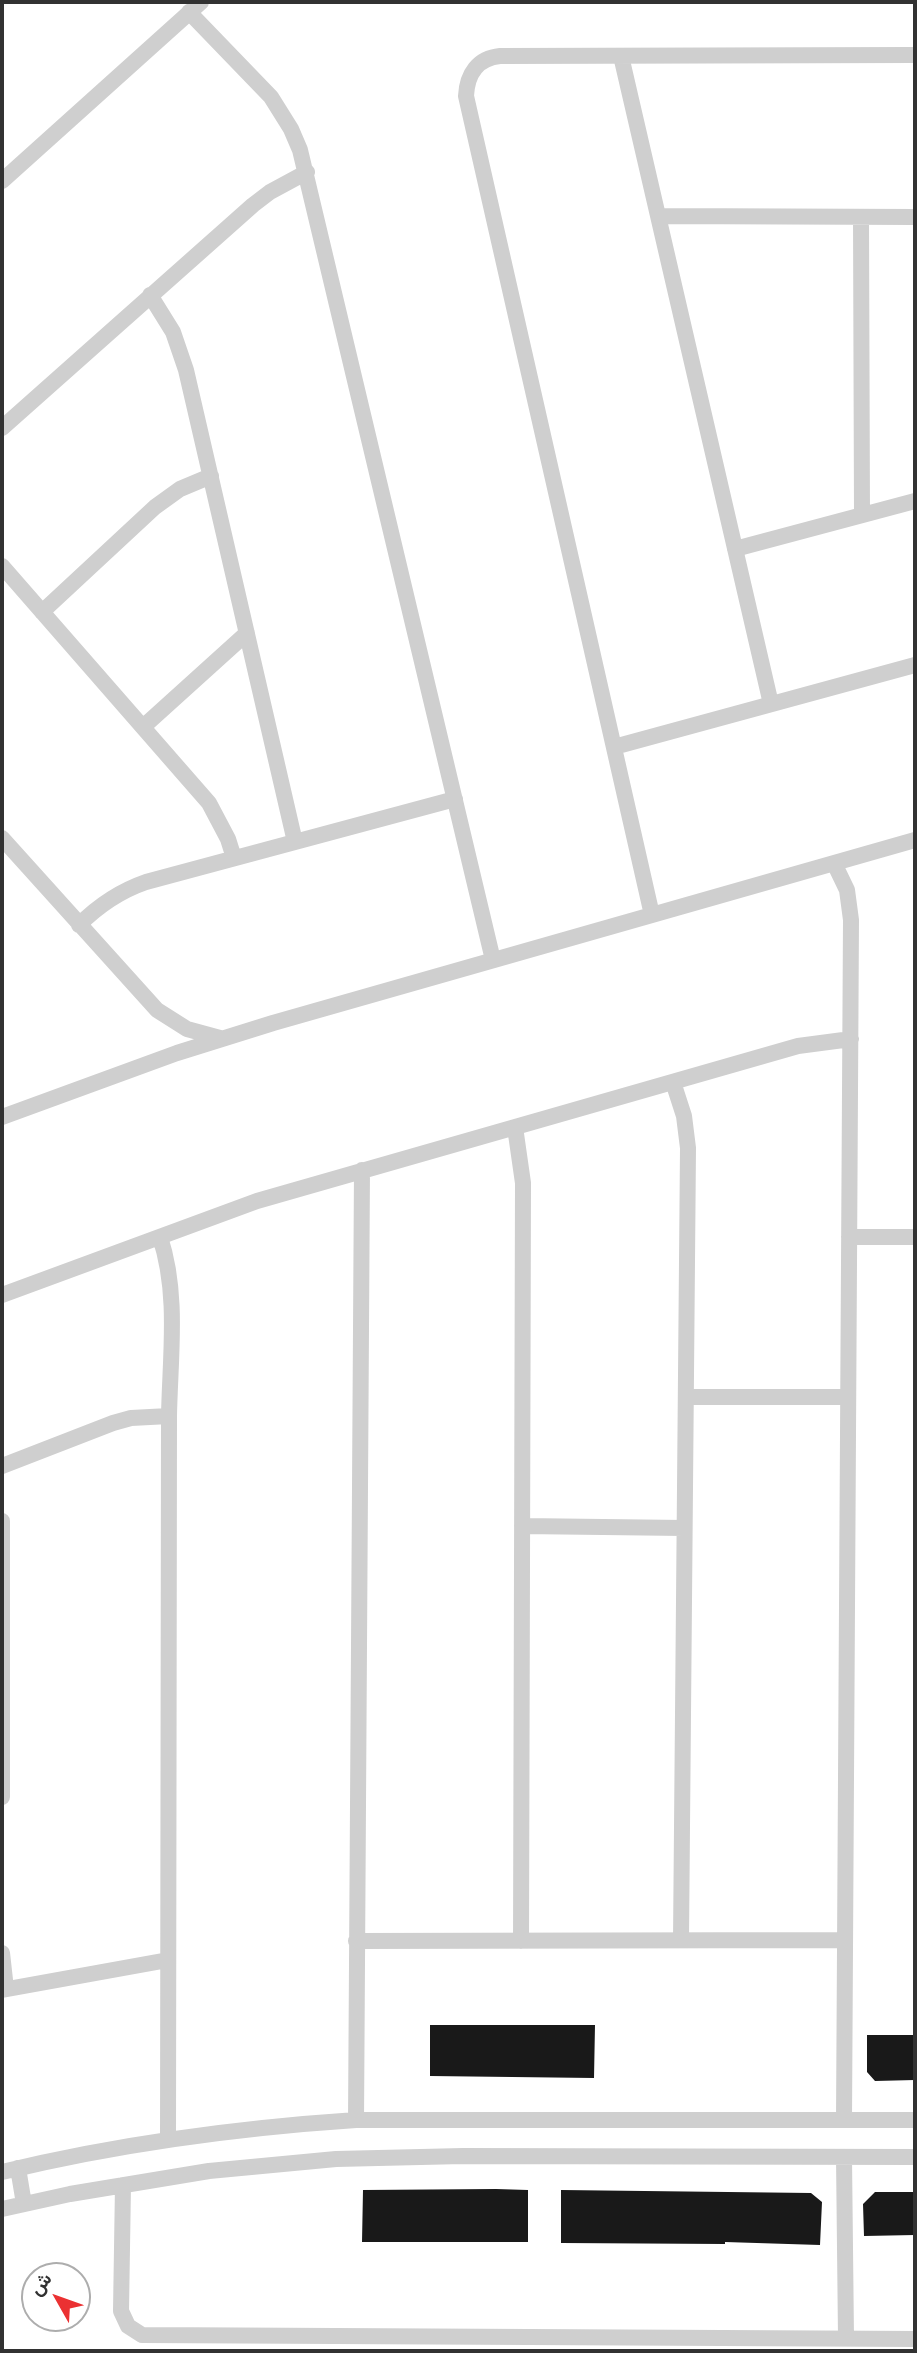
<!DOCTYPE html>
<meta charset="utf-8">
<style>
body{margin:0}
#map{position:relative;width:917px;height:2353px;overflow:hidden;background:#fff;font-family:"Alegreya Sans",Vazirmatn,sans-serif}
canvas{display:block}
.frame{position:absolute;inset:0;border:4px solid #323232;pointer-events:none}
.north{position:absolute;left:21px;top:2262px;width:70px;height:70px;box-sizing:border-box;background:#fff;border:2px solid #adadad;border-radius:50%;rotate:310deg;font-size:19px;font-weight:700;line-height:28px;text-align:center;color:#323232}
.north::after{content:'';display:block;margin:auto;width:24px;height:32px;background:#eb3132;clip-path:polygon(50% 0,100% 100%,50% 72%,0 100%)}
</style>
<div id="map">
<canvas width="917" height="2353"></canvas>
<div class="frame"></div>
<div class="north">ش</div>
</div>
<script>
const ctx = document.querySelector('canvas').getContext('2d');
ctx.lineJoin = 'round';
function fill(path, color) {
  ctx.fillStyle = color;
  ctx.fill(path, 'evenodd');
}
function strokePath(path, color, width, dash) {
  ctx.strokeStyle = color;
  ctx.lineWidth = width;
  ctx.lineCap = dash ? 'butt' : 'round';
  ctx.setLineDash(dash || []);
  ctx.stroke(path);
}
fill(new Path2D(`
 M430 2025H595L594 2078 430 2076Z
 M867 2035H915V2080L875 2081 867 2072Z
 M496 2189 528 2190V2242H362L363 2190Z
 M561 2190 811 2193 822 2202 820 2245 725 2242V2244L561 2243Z
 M875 2192H915V2235L864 2236 863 2204Z`), '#191919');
strokePath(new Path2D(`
 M189 12 271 97 291 129 300 150 493 960
 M621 56 771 704
 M2 181 201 2
 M658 216 915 217
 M861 217 862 515
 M150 295 173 332 186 370 295 842
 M2 428 253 205 270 192 307 172
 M735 549 915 501
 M2 566 209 803 228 839 234 858
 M42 612 155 507 180 489 211 476
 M143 727 247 633
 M614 747 915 665
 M2 838 157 1010 187 1029 220 1038
 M834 863 847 890 851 920 844 2119
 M652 915 466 96C467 74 478 58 500 56L915 55
 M79 925C99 905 120 891 146 882L455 799
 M673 1082 684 1116 688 1148 681 1940
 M2 1117 177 1053 273 1023 915 840
 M515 1127 523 1183 521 1941
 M160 1237C179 1294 170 1357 169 1416L168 2140
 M849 1237H915
 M2 1295 257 1201 798 1046 851 1039
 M686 1397H848
 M2 1466 113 1423 131 1418 169 1416
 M2 1521V1797
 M522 1526 684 1528
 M356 1941 845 1940
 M2 1953 6 1989
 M2 1990 168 1960
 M356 2120 362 1170
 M844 2157 846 2338
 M18 2168 24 2204
 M2 2172C118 2144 236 2128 356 2120H915
 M123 2185 121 2311 128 2326 142 2335 915 2339
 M2 2209 70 2194 209 2171 336 2159 463 2156 915 2157`), '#cfcfcf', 16);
</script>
